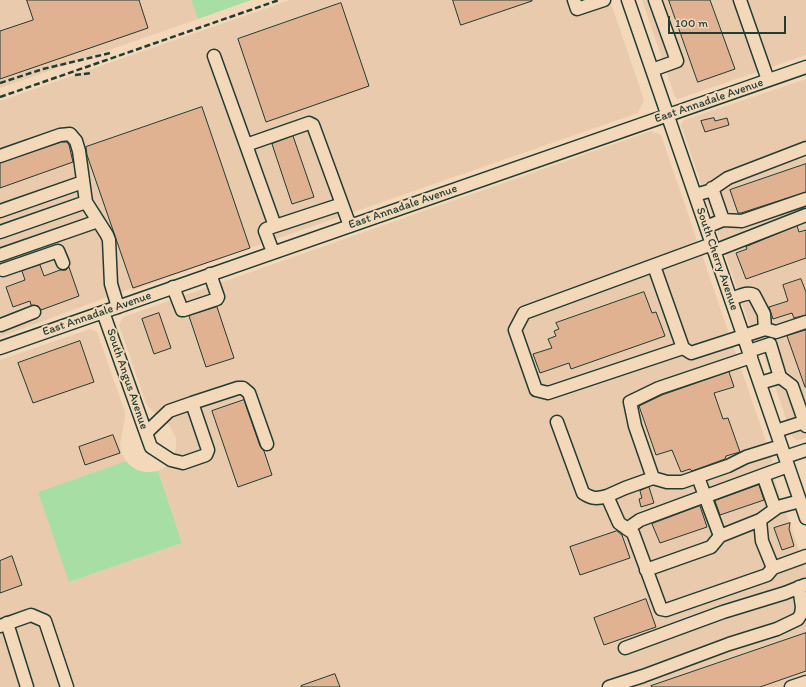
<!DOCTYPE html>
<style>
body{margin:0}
#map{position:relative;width:806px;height:687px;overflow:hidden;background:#f3d8ba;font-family:Itim,sans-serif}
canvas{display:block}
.scale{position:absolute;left:668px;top:16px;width:118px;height:18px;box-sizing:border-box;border:2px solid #1f3d34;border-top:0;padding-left:5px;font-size:12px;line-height:14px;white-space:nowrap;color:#1f3d34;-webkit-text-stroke:3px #f3d8ba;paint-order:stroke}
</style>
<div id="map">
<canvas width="806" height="687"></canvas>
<div class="scale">100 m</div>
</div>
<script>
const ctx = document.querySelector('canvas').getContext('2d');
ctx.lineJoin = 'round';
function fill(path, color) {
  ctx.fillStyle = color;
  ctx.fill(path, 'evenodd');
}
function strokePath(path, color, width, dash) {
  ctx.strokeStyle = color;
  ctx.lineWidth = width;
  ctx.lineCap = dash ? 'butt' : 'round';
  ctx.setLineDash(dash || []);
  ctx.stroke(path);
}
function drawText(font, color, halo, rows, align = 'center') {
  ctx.font = font + ' Itim,sans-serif';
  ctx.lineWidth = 4;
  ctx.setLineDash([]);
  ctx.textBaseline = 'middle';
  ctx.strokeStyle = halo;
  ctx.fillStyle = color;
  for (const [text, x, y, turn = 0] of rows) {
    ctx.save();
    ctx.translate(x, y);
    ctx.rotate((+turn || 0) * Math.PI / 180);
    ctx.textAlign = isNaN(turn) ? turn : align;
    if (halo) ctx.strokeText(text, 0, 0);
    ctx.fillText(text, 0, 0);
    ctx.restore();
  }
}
fill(new Path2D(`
 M0 0H191L198 19 0 88Z
 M290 0H610L644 100 638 113 250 248 131 291 132 288 0 337V101Z
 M642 0H806V55L678 99 675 97Z
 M806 79V438L798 440H796L792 436 760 343 756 344 681 125 684 120Z
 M651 131 661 135 773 462 769 464 806 570V687H0V360L90 329 97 332 125 412V418L120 445 122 454 126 461 38 492 70 582 182 543 158 471 167 466 173 458 176 448V438L170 426 150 409 146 403 119 325 123 317Z`), '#eacaac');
fill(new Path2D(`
 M191 0H251L198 19Z
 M126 461C134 471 145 474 158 471L182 543 69 582 38 492Z`), '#a6dea3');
const building = new Path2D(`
 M27 0H139L148 28 0 79V31L33 20Z
 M453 0H532V1L461 25Z
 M669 0H710L735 69 698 82Z
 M341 3 369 86 266 122 238 39Z
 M202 107 250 248 133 288 87 155 86 147Z
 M714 118 715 121 727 118 729 125 705 132 701 121Z
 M293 136 314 197 292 204 272 144Z
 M62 142H67L69 145 73 162 0 188V163Z
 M806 164V192L741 213H738L730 190Z
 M797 226 799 232 806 230V258L746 279 736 253 747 249 746 247Z
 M40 265 44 276 60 270H66L69 267 79 296 41 310 38 306 31 305 30 301 13 307 6 287 25 280 22 271Z
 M801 279 806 292V315L794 318 792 313 773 319 769 307 788 301 783 285Z
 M644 292 652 313 656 312 665 336 571 369 569 363 540 373 533 354 552 348 548 339 556 336 554 331 559 329 556 323Z
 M217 307 234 358 206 367 189 316Z
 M159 313 171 348 154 354 142 319Z
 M806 330V387H805L787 336Z
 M80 341 94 382 33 403 18 363Z
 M729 372 734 387 714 393 723 419 728 418 740 452 726 456 725 459 692 471 690 469 681 472 672 450 656 455 639 406 662 395Z
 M244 400 260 446 264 451 272 475 238 487 212 411Z
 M113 435 120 453 85 465 79 447Z
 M759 485 764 500 720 515 715 501Z
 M649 487 654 503 641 507 639 499 642 498 640 491Z
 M700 506 707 527 660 543 652 524Z
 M790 523 789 529 794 546 782 550 774 528Z
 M617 531 622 535 630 558 580 575 570 547Z
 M12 556 22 585 0 593V561Z
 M646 599 656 627 604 645 594 618Z
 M806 633V671L760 687H652L651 686Z
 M335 674 340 687H301V686Z`);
fill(building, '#e1b292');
strokePath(building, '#1f3d34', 1);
const minor = new Path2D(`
 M574 0 577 9 604 0
 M628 0 806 518
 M740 0 768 80
 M214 56 246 145 309 123 313 125 350 226
 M652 70 677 61 655 0
 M246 145 275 226
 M0 156 60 135 70 134 76 141 79 151 86 202 107 235 109 240 111 284 118 307
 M712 188 723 220
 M695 195 709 191 728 178 806 148
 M0 211 83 182
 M706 227 723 220 742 221 806 199
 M0 232 86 202
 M712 244 524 313 515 330 536 390 548 393 683 348 691 353 765 329 764 314 754 295C748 291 738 297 731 299
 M714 251 806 215
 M273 252 265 231 266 229 342 204
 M0 255 98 221
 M654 266 683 348
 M3 270 58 251 63 263
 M173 287 182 310H184L217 299 218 297 210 274
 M103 312 146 433 151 447 171 460 183 463 206 455 208 450 192 403 169 411 146 433
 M1 325 34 312
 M765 329 776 332 806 322
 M0 348 806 67
 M749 351 770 344 780 377
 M760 383 780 377 792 386 806 426
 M192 403 238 388H243L249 393 267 444
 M557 422 583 493C592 499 597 499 607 496L619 523 633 533 661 609 666 610 767 575 773 568 806 556
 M776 431 804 422
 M785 457 806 450
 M763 475 775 509
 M698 477 705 496 709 495 788 466
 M653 478 635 426 630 402 659 388 751 357
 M607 496 625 488 653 478 667 482H682L728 466 746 457 781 446
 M627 529 640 520 705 496 720 536
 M773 568 762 541 760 520 778 507 800 501
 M646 570 711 547 720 536 760 520
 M7 623 27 687
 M0 626 31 615 45 621 67 687
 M625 648 723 612 785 593 805 585
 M609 687 643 676 729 644 777 629 798 619 801 614 802 607 799 587
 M791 687 806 682`);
strokePath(minor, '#1f3d34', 15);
strokePath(minor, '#f3d8ba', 12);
strokePath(new Path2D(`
 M75 75 92 73
 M0 83 43 69 110 53
 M0 97 279 0`), '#1f3d34', 2.5, [6, 3]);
drawText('12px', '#1f3d34', '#f3d8ba', [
 ["East Annadale Avenue",709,101,-19],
 ["East Annadale Avenue",403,207,-19],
 ["South Cherry Avenue",717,259,71],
 ["East Annadale Avenue",97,314,-19],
 ["South Angus Avenue",127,379,71]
]);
</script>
